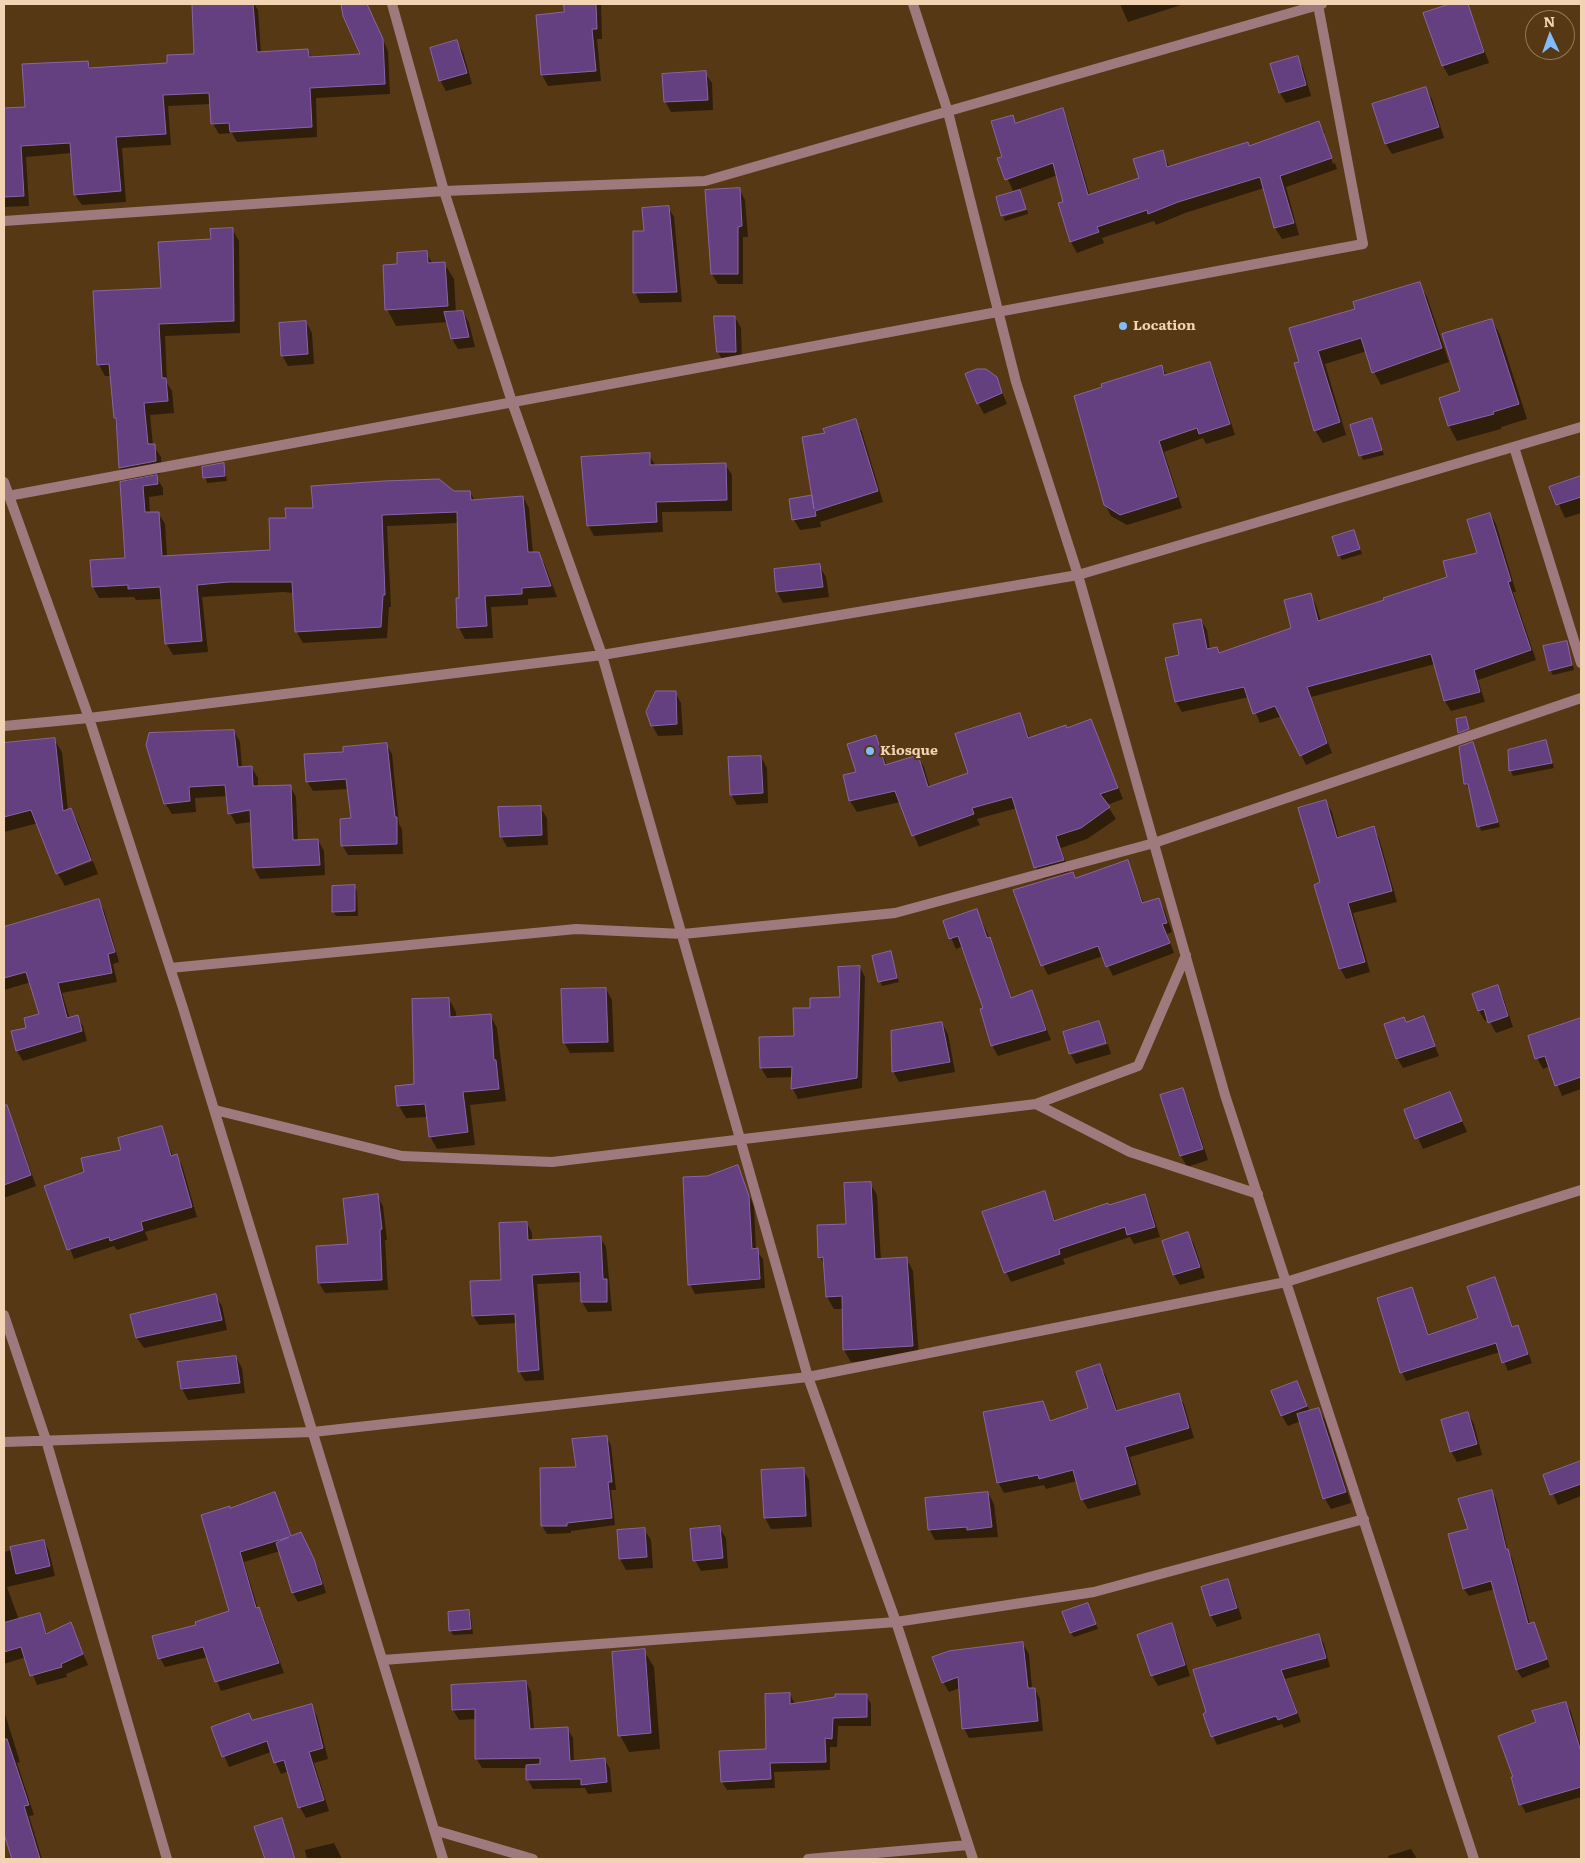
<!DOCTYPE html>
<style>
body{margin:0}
#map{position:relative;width:1585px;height:1863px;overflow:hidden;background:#563914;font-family:Literata,serif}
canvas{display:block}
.frame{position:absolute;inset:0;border:5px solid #f2d4b4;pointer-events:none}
.north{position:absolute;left:1525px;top:10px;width:50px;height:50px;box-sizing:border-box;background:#563914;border:1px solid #947754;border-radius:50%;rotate:357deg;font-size:14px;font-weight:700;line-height:20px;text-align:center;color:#f2d4b4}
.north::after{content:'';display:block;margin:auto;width:18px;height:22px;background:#80bdfa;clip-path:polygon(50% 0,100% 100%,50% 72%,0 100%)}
</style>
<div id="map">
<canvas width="1585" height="1863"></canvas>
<div class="frame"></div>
<div class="north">N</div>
</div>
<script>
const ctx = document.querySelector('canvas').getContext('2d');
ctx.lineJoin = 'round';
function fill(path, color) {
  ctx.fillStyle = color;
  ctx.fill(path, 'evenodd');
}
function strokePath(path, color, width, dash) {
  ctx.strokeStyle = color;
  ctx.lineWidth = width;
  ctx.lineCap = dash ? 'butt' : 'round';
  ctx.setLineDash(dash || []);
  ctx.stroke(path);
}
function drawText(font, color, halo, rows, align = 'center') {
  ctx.font = font + ' Literata,serif';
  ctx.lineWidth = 4;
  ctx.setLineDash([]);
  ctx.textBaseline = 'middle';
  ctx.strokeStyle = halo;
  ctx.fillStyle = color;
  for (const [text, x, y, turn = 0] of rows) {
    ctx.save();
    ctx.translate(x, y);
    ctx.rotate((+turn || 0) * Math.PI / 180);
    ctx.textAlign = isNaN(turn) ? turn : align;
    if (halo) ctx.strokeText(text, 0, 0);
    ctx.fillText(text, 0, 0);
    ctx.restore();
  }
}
fill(new Path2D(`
 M232 4H254L258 10 261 53 307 50 312 58 362 55 345 16 342 4H363L373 17 388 51 390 94 316 98 317 137 237 142 232 133 219 134 213 124 211 104 168 106 171 145 122 148 126 202 82 205 75 195 72 153 26 157 29 206 4 207V109L26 108 87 62 92 69 169 64 195 55Z
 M565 4H601L602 39H597L601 81 548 86 542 75 537 16 566 13Z
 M1120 4H1184L1128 22Z
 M1454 4H1467L1489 63 1449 76 1443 66 1425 14Z
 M456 41 463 52 472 84 446 91 440 80Z
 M1297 58 1303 68 1311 96 1286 103 1280 93Z
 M705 73 712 83 713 110 671 112 665 101Z
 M1425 88 1432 99 1444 138 1392 154 1386 144Z
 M1062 110 1068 121 1090 196 1140 179 1162 152 1170 168 1248 144 1250 147 1319 123 1325 133H1322L1333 164 1335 163 1325 133 1337 169 1286 187 1299 235 1282 239 1275 228 1264 188 1185 213 1156 225 1154 221 1102 238 1104 243 1077 253 1071 242 1059 204 1065 202 1058 175 1013 191 999 159 1003 158 1012 117 1016 124Z
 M739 189 745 200 748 237H743V284H718L712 274Z
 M668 207 674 217 682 302 640 303 635 292 646 232Z
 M1027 210 1028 214 1005 221 1003 217Z
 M232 229 239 241 240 333 165 336 167 383 172 391 174 413 150 415 153 445 161 457 162 473 155 475 163 488V495L149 497 150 513H158L165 524 167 557 272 551 287 519 314 509 454 493 470 492 475 501 523 497 529 508 533 554 538 553 545 565 557 597 528 599V605L491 607 493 638 465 639 459 628 461 599 458 523 387 526 391 607H389L387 638 303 643 296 631 294 593 283 592 202 597 208 652 173 655 166 643 163 599 136 600 134 597 99 598 93 587 126 559 128 482 120 468 111 376H105L99 365 162 290 212 240Z
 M426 253 433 264 444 263 454 279 456 313 463 312 469 323 475 347 458 349 452 339 448 322 396 326 387 309 398 265Z
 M1419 284 1427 297 1449 362 1381 385 1374 372 1367 351 1325 364 1346 435 1323 443 1315 430 1301 363 1357 310Z
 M735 317 741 328 742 362 724 363 718 352 715 318Z
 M1492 320 1500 335 1527 419 1501 427V429L1457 441 1449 426 1440 399 1461 392Z
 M306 322 312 333 314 364 288 366 282 355Z
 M1209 363 1215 374 1235 435 1206 444 1203 438 1164 452 1182 508 1127 525 1111 516 1105 504 1162 366 1167 376Z
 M996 378 1007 404 984 414 978 403Z
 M1372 420 1384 455 1363 460 1352 426Z
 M855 421 862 432 883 502 820 522 821 527 800 530 794 520 790 500 814 503 826 434Z
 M649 455 656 466 725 464 732 475V511L662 512 663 532 594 536 588 525Z
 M224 464 227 481 207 483 203 468Z
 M1581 478V513L1565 518 1551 487Z
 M1490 514 1496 524 1516 592H1513L1536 660 1478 680 1485 702 1451 711 1445 701 1435 664 1311 697 1332 753 1306 765 1282 716 1260 723 1249 697 1182 712 1176 702 1167 659 1181 656 1201 620 1207 630 1210 650 1217 648 1220 654 1293 629 1311 595 1316 605 1321 621 1449 578 1478 554Z
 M1354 532 1362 554 1342 560 1339 555Z
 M819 566 826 577 829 597 783 603 777 592 775 570Z
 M1566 642 1574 670 1553 675 1550 670Z
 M675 692 681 703 683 735 658 736 652 725Z
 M1019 714 1030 738 1067 730 1091 721 1123 799 1107 805 1116 819 1087 839 1061 848 1069 872 1042 879 1036 868 1017 808 977 819 980 825 919 847 900 802 857 812 850 801 844 776 858 773 875 736 887 765 917 756 924 767 930 788 969 774Z
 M234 731 240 742 242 768 251 767 258 778V787L290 786 296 797 298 841 318 840 324 851 325 875 260 879 254 868 252 822 236 824 230 813 228 796 195 798 196 812 172 814 165 803Z
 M54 739 62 752 68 810 70 809 78 822 92 859 57 872 38 823 4 832V744Z
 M1546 741 1554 768 1513 776 1511 771 1510 751Z
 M1473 743 1500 827 1481 831 1470 789 1465 784Z
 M386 744 392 754 399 824 402 829 403 854 348 855 342 845 352 820 349 789 313 791 307 781 345 753Z
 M761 757 767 768 768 803 737 805 731 794Z
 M1326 802 1332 812 1339 839 1374 828 1379 838 1397 902 1353 913 1370 972 1346 979 1340 968 1322 883Z
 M540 807 547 818 548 845 507 847 501 836Z
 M93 861 98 874 65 886 58 874Z
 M1127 861 1144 904 1159 900 1164 909 1172 932 1167 934 1174 953 1113 976 1103 956 1048 975 1043 965 1073 873 1076 879Z
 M354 886 357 891 358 916H336L333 911Z
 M98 900 104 910 119 962 113 964 117 982 62 993 70 1019 77 1017 83 1026 87 1041 23 1061 17 1051 12 1032 28 1029 41 1015 31 982 4 990V928Z
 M976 910 995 949 1012 999 1032 991 1051 1040 998 1056 992 1045 984 1009 963 946 956 949 944 922Z
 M890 953 899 982 882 986 880 981Z
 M860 967 865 977 862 1088 798 1099 793 1089V1077L767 1078 761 1068 795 1037 811 1009 841 998Z
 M1497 987 1503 997 1513 1027 1496 1033 1489 1020 1485 1021 1479 1011Z
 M606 989 612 1000 614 1052 570 1053 564 1042Z
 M449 999 456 1012V1017L490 1015 497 1028 506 1101 470 1105 475 1145 437 1149 430 1136 428 1117 406 1118 399 1106 415 1085Z
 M1424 1018 1439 1056 1403 1068 1397 1058 1406 1023Z
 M1581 1019V1089L1562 1096 1550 1066 1543 1069 1537 1058 1529 1036Z
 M942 1023 948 1034 955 1072 899 1082 893 1071Z
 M1099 1023 1107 1042 1071 1052V1055L1064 1033Z
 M1108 1044 1111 1054 1076 1064 1071 1055Z
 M1182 1089 1188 1100 1208 1160 1187 1167 1181 1156 1161 1096Z
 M1450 1094 1467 1132 1423 1149 1406 1111Z
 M161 1128 173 1156H176L182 1165 197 1217 145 1232 148 1240 117 1250 114 1246 74 1259 46 1186 85 1173Z
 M14 1130 20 1140 36 1186 4 1198V1133Z
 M738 1167 754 1207 756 1250 763 1259 765 1288 695 1294 690 1284Z
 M870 1183 877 1195 881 1260 906 1258 913 1271 919 1358 851 1362 844 1350 843 1309H834L827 1297 825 1266 820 1257 847 1225Z
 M1044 1192 1056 1222 1145 1196 1150 1206 1160 1237 1134 1244 1130 1237 1063 1259 1065 1264 1011 1282 1006 1272Z
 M377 1196 383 1206 387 1240H385L388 1290 325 1293 319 1283 350 1245Z
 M527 1223 532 1233V1241L600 1237 606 1247 612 1311 588 1312 582 1302V1282L537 1284 544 1380 525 1381 519 1371 517 1323 479 1325 473 1316 502 1281Z
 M1188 1234 1194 1244 1205 1278 1180 1285 1174 1275 1163 1242Z
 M1494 1279 1513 1328 1518 1327 1522 1335 1532 1363 1508 1371 1500 1352 1406 1381 1402 1372 1412 1289 1429 1335 1479 1319Z
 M215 1295 222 1306 227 1330 144 1348 137 1338 131 1316Z
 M236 1357 242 1368 245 1393 188 1400 182 1389Z
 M1100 1366 1106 1376 1118 1412 1178 1394 1184 1404 1194 1438 1130 1457 1141 1495 1088 1509 1082 1499 1077 1481 1046 1489 1044 1485 1004 1493 998 1482 1042 1402 1051 1422 1089 1409Z
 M1297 1382 1310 1412 1319 1409 1325 1420 1351 1503 1331 1509 1325 1499 1301 1421 1288 1426 1282 1416 1273 1392Z
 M1468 1413 1474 1424 1482 1455 1457 1462 1451 1451Z
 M606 1437 611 1445 616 1490H611L615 1525 571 1531V1533L547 1534 542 1526 577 1468Z
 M1581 1463V1496L1558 1505 1545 1476Z
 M803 1470 809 1480 812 1527 771 1529 765 1518 762 1472Z
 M1491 1491 1496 1499 1508 1551 1512 1558 1530 1624H1533L1538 1632 1550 1667 1522 1678 1517 1670 1495 1589 1469 1596 1464 1589 1469 1530Z
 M274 1493 292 1537 306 1543 319 1570 326 1593 298 1602 293 1593 280 1551 244 1562 258 1609 264 1618 284 1673 221 1691 208 1657 165 1667 160 1658 198 1626 231 1612 230 1509Z
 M988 1493 994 1504 998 1537 935 1540 929 1529Z
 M719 1527 726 1538 728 1568 701 1571 695 1560Z
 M644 1529 651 1540 653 1568 626 1570 620 1559Z
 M44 1541 49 1551 55 1576 7 1587 19 1620 39 1615 48 1635 70 1624 88 1665 66 1674 67 1677 37 1685 26 1657 4 1664V1552Z
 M1227 1580 1233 1591 1242 1619 1217 1627 1211 1616 1203 1588Z
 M1088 1604 1098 1629 1074 1637 1071 1633Z
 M469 1612 471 1617 473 1634 453 1635 450 1630Z
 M1171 1625 1177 1635 1190 1676 1158 1686 1152 1675Z
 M1319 1635 1324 1644 1330 1667 1285 1679 1301 1722 1284 1728 1282 1724 1217 1745 1204 1715Z
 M1023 1644 1029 1654 1032 1689H1035L1040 1699 1043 1731 969 1738 964 1728 960 1688 949 1692 943 1682Z
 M644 1651 654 1667 660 1749 629 1752 620 1735Z
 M526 1682 531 1692 534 1730 567 1728 573 1738 574 1762 605 1760 610 1769 612 1792 588 1794 585 1788 533 1789 528 1780 527 1768H482L476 1758V1719L459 1720 453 1710 452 1687Z
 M790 1694 795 1704 866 1695 871 1704V1726H838L837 1747H830V1770L774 1772 775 1788 727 1790 722 1782 767 1750Z
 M1566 1703 1571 1712 1581 1747V1797L1526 1813 1521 1804 1537 1723Z
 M311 1705 317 1716 328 1759 314 1763 329 1811 306 1818 300 1807 289 1771 281 1774 271 1752 229 1767 212 1727 249 1714 253 1721Z
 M4 1711 20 1762 17 1763 34 1815 29 1816 42 1859H13L4 1829Z
 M281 1820 296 1859H266L256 1828Z
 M334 1843 342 1859H307L305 1850Z
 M1411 1849 1417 1859H1389L1388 1856Z`), '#0007');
const building = new Path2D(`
 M226 4H253L257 52 308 49 309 57 360 54 343 16 341 4H367L383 39 385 84 310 88 312 127 230 132 229 123 211 124 209 93 163 95 166 134 116 137 121 191 74 195 70 143 21 146 24 196 4 197V108L25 107 22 64 88 61 89 68 167 63V55L194 54 192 5Z
 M564 4H596L597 29H592L596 71 541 75 536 15 564 12Z
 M1450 4H1468L1484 52 1442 66 1423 13Z
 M457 40 467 73 439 81 430 48Z
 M1298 56 1306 85 1279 93 1270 64Z
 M706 71 708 100 664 102 662 74Z
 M1426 87 1439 127 1385 144 1372 104Z
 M1063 108 1088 195 1139 178 1133 159 1163 150 1167 167 1248 142 1249 146 1319 121 1332 158 1280 176 1294 223 1274 228 1260 177 1178 202 1148 214 1147 210 1097 227 1099 232 1070 242 1058 203 1063 202 1053 163 1005 180 997 158 1002 157 991 121 1013 115 1015 123Z
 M740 188 742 226 738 227V274H711L705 190Z
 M1020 190 1026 209 1001 216 996 197Z
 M669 206 677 292 633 293V231H644L642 208Z
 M233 228 234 321 159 324 162 378H166L168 401 144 403 148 444H155L156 461 119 468 116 418H114L109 364 97 365 93 291 161 288 158 242 211 239 210 229Z
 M427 251 428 263 445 262 448 306 385 310 383 265 397 264V253Z
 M1420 282 1442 348 1372 373 1361 338 1318 351 1340 422 1314 431 1294 363 1299 362 1289 328 1355 309 1353 302Z
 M463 311 469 337 451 339 444 312Z
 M714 316H735L736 352H717Z
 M1492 319 1519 404 1493 412 1494 414 1448 426 1439 398 1460 391 1442 334Z
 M306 321 308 354 281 356 279 323Z
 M1210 362 1230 424 1199 434 1197 428 1159 441 1177 497 1120 515 1104 505 1074 396 1102 387 1101 384 1162 365 1164 375Z
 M977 369H986L997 377 1002 393 977 404 965 374Z
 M1372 418 1382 450 1359 456 1350 425Z
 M856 419 878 491 815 511 816 516 792 520 789 499 812 495 814 509 802 437 825 433 823 429Z
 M650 453V465L726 463 727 500 656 502 657 522 587 526 581 457Z
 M224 463 225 476 203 478 202 467Z
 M157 475 158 484 143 486 145 512H159L162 556 270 550 269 518H286L285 508H313L311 486 384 481 439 479 454 491H470L471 500 523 496 528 552H539L551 586 522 588V594L485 596 487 626 457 628 456 598H459L457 512 382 515 385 595H383L381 627 295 632 292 582H229L197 585 202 641 165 644 160 587 128 589V585L92 587 90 560 125 558 120 482Z
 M1581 476V497L1556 505 1549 487Z
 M1490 513 1511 581 1508 582 1531 650 1474 670 1480 692 1444 701 1431 654 1307 687 1327 743 1300 756 1275 706 1253 714 1244 687 1175 702 1165 658 1179 655 1173 624 1201 619 1207 649 1217 647 1219 653 1291 628 1284 600 1311 593 1318 621 1384 600 1383 598 1447 577 1443 561 1477 553 1467 520Z
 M1354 530 1360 549 1338 556 1332 537Z
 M820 564 823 587 776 592 774 569Z
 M1567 641 1572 665 1549 671 1543 646Z
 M656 691H676L677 724 651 726 646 712Z
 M1020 713 1028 738 1066 725 1067 728 1091 719 1118 788 1100 794 1110 807 1081 828 1056 836 1064 860 1034 868 1012 797 972 808 974 814 912 836 895 791 849 801 843 775 856 772 847 744 876 735 885 765 918 755 928 787 968 773 955 734Z
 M1466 717 1469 729 1458 733 1456 719Z
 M234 730 238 767 252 766 253 786 291 785 293 840 318 839 320 865 253 868 250 810 228 814 225 785 189 787 190 801 164 804 146 745 149 733Z
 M55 738 63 811 71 808 91 860 56 874 31 810 4 817V743Z
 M1546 740 1552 763 1509 771 1508 750Z
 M1473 742 1498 822 1477 827 1468 784H1464L1459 747Z
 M387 743 395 817H397V844L341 846 340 819 351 818 346 779 306 782 304 754 343 752V747Z
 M761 756 763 793 730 795 728 757Z
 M1326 800 1337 838 1374 826 1392 891 1348 903 1365 962 1339 969 1314 885 1320 882 1298 808Z
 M541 806 542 835 500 837 498 807Z
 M1128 860 1142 903 1159 898 1167 923 1162 924 1170 943 1106 967 1098 946 1041 966 1013 890 1073 872 1075 878Z
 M355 885V911L332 912V886Z
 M99 899 115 952 108 954 112 973 58 983 67 1018 78 1015 82 1031 16 1051 11 1031 26 1028 24 1018 39 1014 26 972 4 978V927Z
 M977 909 987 938 990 937 1011 998 1032 990 1046 1030 991 1046 980 1009 983 1008 958 936 949 939 943 921Z
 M891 951 897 978 878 982 872 956Z
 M860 966 857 1078 791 1089 792 1067 760 1068 759 1037 794 1036 793 1008H810V998L840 997 838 967Z
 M1498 985 1508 1016 1488 1023 1484 1009 1478 1011 1472 994Z
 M606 988 608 1042 563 1043 561 989Z
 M449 998 450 1017 491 1014 494 1060H496L499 1089 463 1092 468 1132 429 1137 425 1104 397 1106 395 1086 414 1084 412 999Z
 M1424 1016 1435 1046 1396 1059 1384 1024 1404 1017 1406 1022Z
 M1581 1018V1077L1555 1086 1545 1056 1535 1059 1528 1036Z
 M1099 1021 1106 1043 1069 1054 1063 1032Z
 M942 1022 950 1062 892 1072 891 1031Z
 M1183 1088 1203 1149 1180 1156 1160 1095Z
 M1450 1092 1462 1121 1415 1139 1404 1110Z
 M7 1105 31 1175 4 1185V1106Z
 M162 1126 171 1156 177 1154 192 1207 141 1222 143 1230 110 1241 109 1237 67 1250 44 1186 84 1172 81 1158 121 1150 118 1138Z
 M738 1165 749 1196 752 1249 758 1248 760 1279 688 1285 683 1177 707 1176Z
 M871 1182 875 1259 907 1257 913 1346 843 1350 842 1296 826 1297 823 1257 818 1258 817 1225 846 1224 844 1183Z
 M1045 1191 1054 1221 1108 1203 1109 1205 1145 1194 1155 1227 1127 1235 1125 1227 1059 1249 1060 1254 1004 1273 982 1212Z
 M378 1194 382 1229 380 1230 382 1280 318 1283 316 1246 348 1244 343 1199Z
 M527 1222 528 1240 601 1236 603 1279H607V1302H581L580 1272 532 1275 539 1370 518 1372 515 1314 472 1316 470 1281 501 1280 499 1223Z
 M1188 1232 1200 1267 1173 1275 1162 1241Z
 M1495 1277 1512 1327 1518 1325 1528 1354 1502 1363 1496 1343 1400 1373 1377 1298 1412 1287 1428 1335 1478 1318 1467 1287Z
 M216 1294 222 1320 136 1338 130 1315Z
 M236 1356 240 1383 181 1389 177 1362Z
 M1100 1364 1116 1411 1179 1393 1189 1428 1125 1447 1136 1484 1081 1500 1073 1470 1039 1479 1038 1475 997 1483 983 1412 1043 1401 1050 1421 1088 1408 1076 1372Z
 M1297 1381 1307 1406 1281 1416 1271 1391Z
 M1319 1408 1346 1492 1323 1499 1297 1414Z
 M1468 1412 1477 1444 1450 1452 1441 1420Z
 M607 1436 612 1482H608L612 1518 567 1523V1526H541L540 1468 576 1467 572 1439Z
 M1581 1461V1484L1550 1495 1543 1475Z
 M804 1468 806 1516 764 1518 761 1470Z
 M1492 1490 1506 1549H1508L1528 1624 1534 1622 1547 1659 1516 1670 1491 1581 1463 1589 1448 1534 1468 1529 1458 1499Z
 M275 1492 291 1536 301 1532 314 1559 322 1584 292 1593 276 1543 289 1537 240 1552 256 1608 259 1607 279 1663 215 1682 203 1647 158 1659 152 1636 196 1625 195 1622 229 1611 201 1515 230 1506V1508Z
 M988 1492 992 1527 967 1530V1527L928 1530 925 1498Z
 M720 1526 723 1558 693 1561 690 1529Z
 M645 1528 647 1557 619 1559 617 1530Z
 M44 1540 50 1566 16 1574 10 1547Z
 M1228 1579 1237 1608 1210 1616 1201 1587Z
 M1088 1603 1096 1624 1070 1633 1062 1612Z
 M469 1610 471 1629 449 1631 448 1612Z
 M40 1613 46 1634 71 1622 83 1654 61 1664 62 1667 30 1676 21 1647 4 1652V1623Z
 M1172 1623 1185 1665 1151 1676 1137 1635Z
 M1319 1634 1326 1658 1281 1670 1297 1713 1278 1720 1276 1716 1211 1737 1203 1714 1206 1712 1193 1670Z
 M1023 1642 1028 1688H1035L1038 1721 962 1729 958 1677 942 1683 932 1657 949 1651Z
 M645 1649 651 1733 618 1736 612 1652Z
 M526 1681 530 1729 568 1727 570 1761 605 1758 607 1782 581 1785V1779L526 1780V1765L540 1764V1758L475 1759V1709L452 1710 451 1685Z
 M790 1693V1704L835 1697V1694H867V1717L833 1718 832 1739 825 1738 826 1762 770 1763 771 1779 721 1782 719 1751 766 1749 765 1694Z
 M1566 1702 1581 1752V1787L1519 1805 1511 1777H1513L1498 1736 1536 1722 1532 1711Z
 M312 1704 323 1748 309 1752 324 1800 298 1808 284 1760 274 1763 267 1741 222 1757 211 1727 249 1713 252 1720Z
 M4 1739H7L29 1805 24 1806 40 1859H12L4 1834Z
 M282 1818 295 1859H265L254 1827Z`);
fill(building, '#644080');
strokePath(building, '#8964a7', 1);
strokePath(new Path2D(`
 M392 4 444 191 512 402 602 655 808 1377 896 1622 973 1859
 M913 4 948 112 1016 382 1078 575 1225 1095 1474 1859
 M4 221 444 191 705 181 1322 4
 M1514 447 1581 663
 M4 482 89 718 183 1008 443 1859
 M8 496 1363 244 1318 5
 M4 726 89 718 602 655 1078 575 1581 427
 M170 968 576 929 683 934 895 913 1154 843 1581 698
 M1036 1104 1130 1152 1258 1194
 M215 1110 402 1156 552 1162 1036 1104 1138 1066 1186 955
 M4 1315 46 1440 167 1859
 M4 1442 313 1432 808 1377 1286 1282 1581 1190
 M383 1660 896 1622 1094 1592 1364 1519
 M434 1830 533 1859
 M808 1859 968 1845`), '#a0797e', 10);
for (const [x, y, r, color] of [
 [1123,326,5,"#80bdfa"],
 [870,751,5,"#80bdfa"]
]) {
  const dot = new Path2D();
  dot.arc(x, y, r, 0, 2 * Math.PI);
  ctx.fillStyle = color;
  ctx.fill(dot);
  strokePath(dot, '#563914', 2);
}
drawText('bold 14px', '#f2d4b4', '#563914', [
 ["Location",1133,326],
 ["Kiosque",880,751]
], 'left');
</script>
